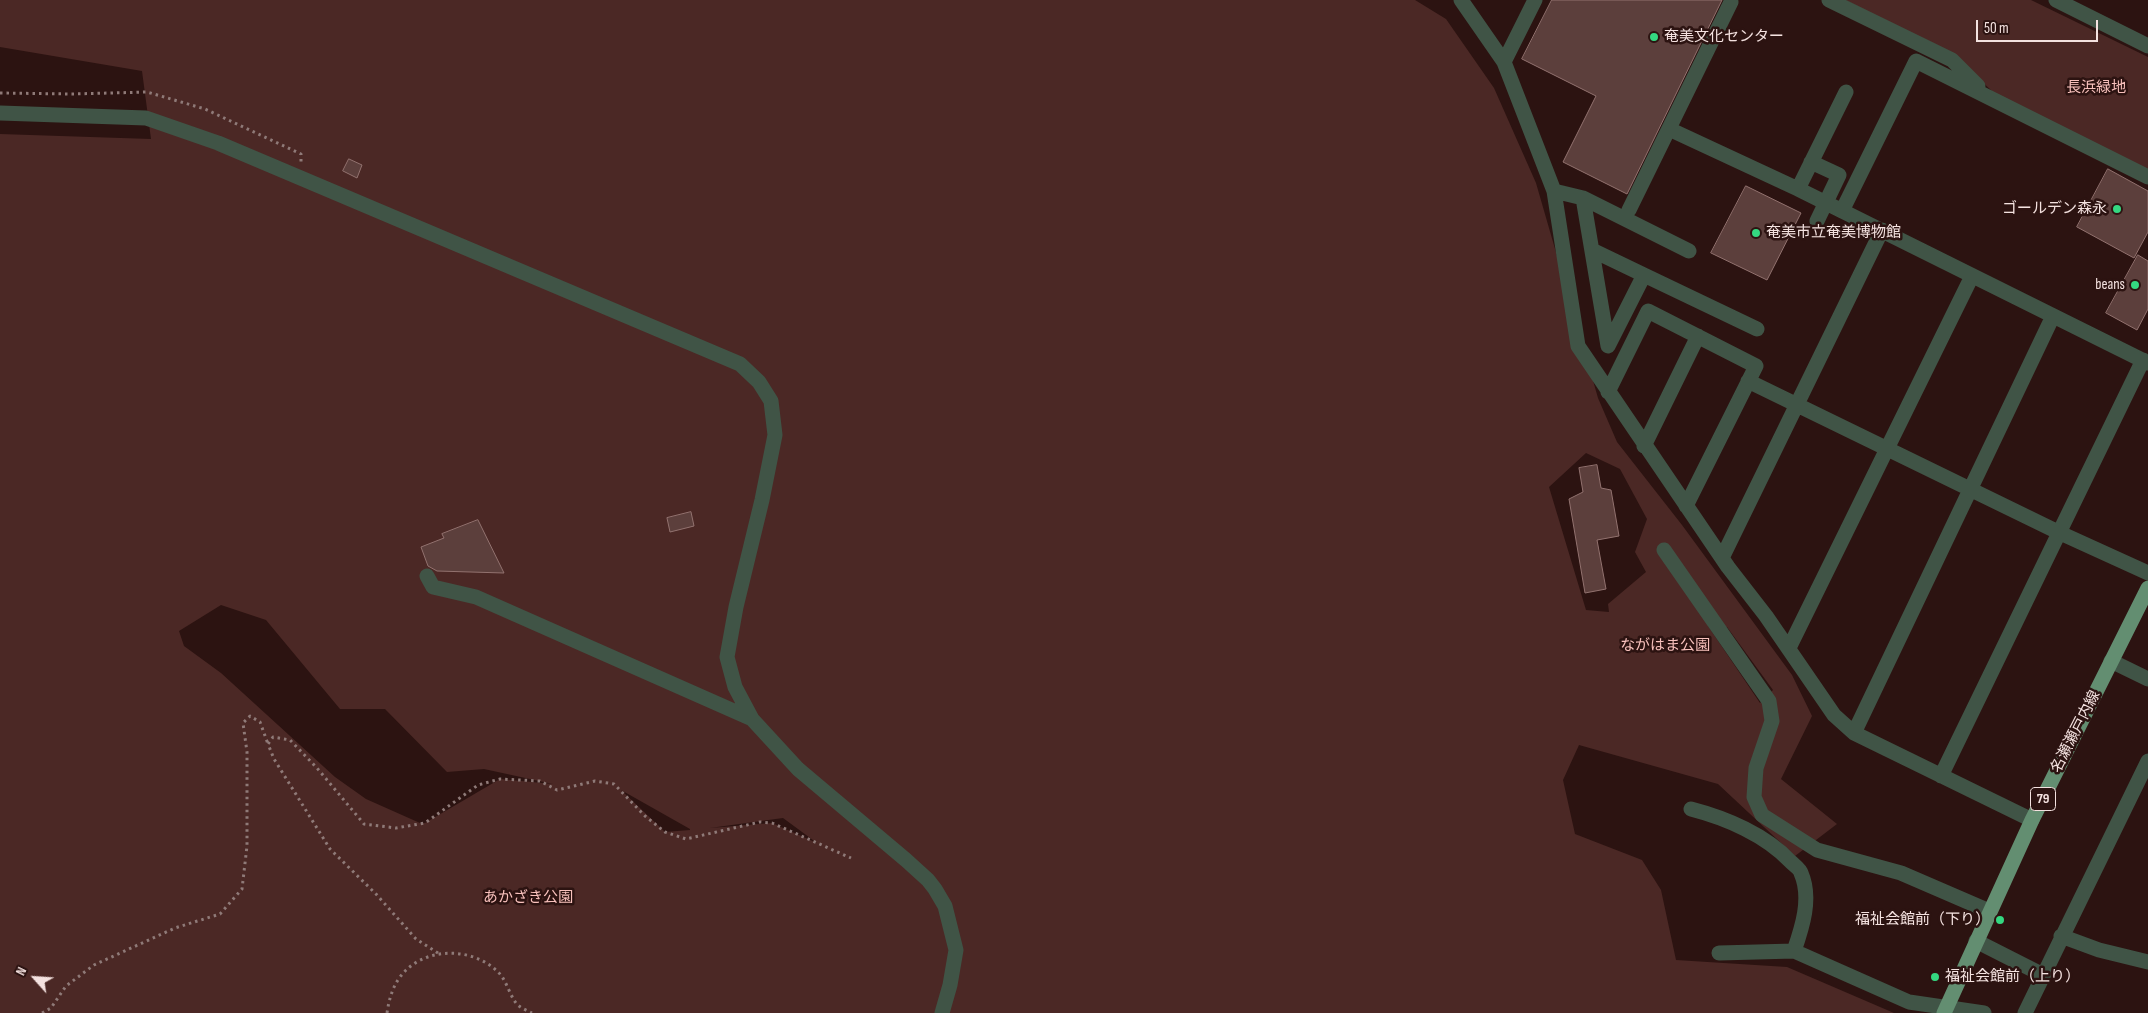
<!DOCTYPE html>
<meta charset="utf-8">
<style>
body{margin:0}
#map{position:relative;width:2148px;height:1013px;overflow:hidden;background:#2c1311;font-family:"Sofia Sans Condensed",sans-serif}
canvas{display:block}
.north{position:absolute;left:10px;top:953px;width:50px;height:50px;-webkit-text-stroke:4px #2c1311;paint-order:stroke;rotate:296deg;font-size:14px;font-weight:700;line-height:20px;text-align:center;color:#f4e2e0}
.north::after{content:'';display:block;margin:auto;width:18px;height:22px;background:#f4e2e0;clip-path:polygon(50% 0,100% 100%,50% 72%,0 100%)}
.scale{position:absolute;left:1976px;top:20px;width:122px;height:22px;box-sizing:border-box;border:2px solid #f4e2e0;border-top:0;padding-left:6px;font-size:15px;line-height:18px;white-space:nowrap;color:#f4e2e0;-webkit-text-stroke:4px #2c1311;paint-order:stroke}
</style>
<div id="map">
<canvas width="2148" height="1013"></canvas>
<div class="north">N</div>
<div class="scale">50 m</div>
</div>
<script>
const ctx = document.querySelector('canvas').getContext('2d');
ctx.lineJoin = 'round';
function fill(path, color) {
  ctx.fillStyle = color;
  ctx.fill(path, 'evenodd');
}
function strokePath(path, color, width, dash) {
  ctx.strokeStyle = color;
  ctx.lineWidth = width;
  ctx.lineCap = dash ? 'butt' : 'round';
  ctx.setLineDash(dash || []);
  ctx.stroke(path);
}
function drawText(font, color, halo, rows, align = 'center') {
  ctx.font = font + ' "Sofia Sans Condensed","Noto Sans JP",sans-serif';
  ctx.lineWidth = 5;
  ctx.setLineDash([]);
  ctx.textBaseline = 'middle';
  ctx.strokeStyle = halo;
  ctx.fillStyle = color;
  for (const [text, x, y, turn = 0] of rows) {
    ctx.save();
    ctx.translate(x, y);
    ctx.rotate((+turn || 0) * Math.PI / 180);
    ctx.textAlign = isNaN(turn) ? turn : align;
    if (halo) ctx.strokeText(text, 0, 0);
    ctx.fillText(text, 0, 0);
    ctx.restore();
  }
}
fill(new Path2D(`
 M0 0H1415L1446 19 1494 88 1536 183 1598 398 1617 442 1682 525 1792 675 1812 716 1781 779 1837 824 1795 856 1718 784 1579 745 1563 780 1575 834 1642 860 1661 890 1676 960 1787 967 1894 1013H0V134L151 139 142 71 0 47ZM1586 453 1620 469 1647 519 1635 552 1646 572 1608 604 1609 612 1586 610 1549 487ZM221 605 266 620 340 709H385L447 772 484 769 553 784 500 779 425 823H420L366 799 335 777 221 673 184 646 179 631ZM1708 626 1727 627 1773 690 1760 703ZM621 790 690 829V830L665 832ZM783 818 817 843 772 823 710 828Z
 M1845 0H2031L2148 57V171L1994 93 1954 55Z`), '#4b2825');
const building = new Path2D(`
 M1552 0H1722L1627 194 1563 162 1596 96 1522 59Z
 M349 159 362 165 357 178 343 171Z
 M2108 169 2148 191V232L2134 258 2077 227Z
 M1746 186 1801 213 1767 280 1711 253Z
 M2138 255 2148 261V309L2137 330 2106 313Z
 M1597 465 1601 488 1611 490 1619 536 1597 540 1606 589 1585 593 1569 499 1583 492 1579 468Z
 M691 512 694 526 670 532 667 518Z
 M478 520 504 573 437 571 428 566 421 547 444 538 442 534Z`);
fill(building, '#5c3f3c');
strokePath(building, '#92726f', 1);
strokePath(new Path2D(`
 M0 93 72 94 147 92 205 109 301 154V163
 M438 953 416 939 376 894 330 849 274 759 268 744 273 737 290 740 317 768 364 824 396 828 425 823 478 785 500 779 540 781 557 790 595 781 614 784 645 816 665 832 686 839 760 822 772 823 851 858
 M42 1013 51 1008 66 986 94 965 175 928 220 914 242 889 247 846V752L243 723 250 716 260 722 268 744
 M387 1013C389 1000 392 988 400 977 423 946 473 946 499 973 507 981 511 1000 519 1006 523 1009 528 1011 532 1013`), '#8f7a78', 3, [2.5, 4]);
strokePath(new Path2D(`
 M1461 0 1504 62 1554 191 1578 346 1728 567 1766 616 1834 715 1854 733 2032 820
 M1829 0 1952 60 1978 86
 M2056 0 2148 46
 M1504 62 1535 0
 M0 113 146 118 218 143 740 364 759 382 771 401 775 435 762 500 736 607 727 657 735 687 752 719 798 769 906 860 928 880 935 889 945 906 956 950 950 985 942 1013
 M1669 129 1798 189 2148 363
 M1811 162 1839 175 1817 221
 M1798 189 1846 92
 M1554 191 1583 198 1689 251
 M1583 198 1608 346 1644 275 1757 329
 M1629 210 1731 2
 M1842 211 1916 61 2148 177
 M1592 250 1644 275
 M1748 381 2058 532 2148 573
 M1608 392 1648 311 1756 366 1686 506
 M1644 446 1698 336
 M1664 550 1769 701 1772 721 1756 768 1754 797 1762 815 1817 850 1901 873 1989 911
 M1722 558 1882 230
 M427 576 433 587 476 597 752 719
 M1789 648 1972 276
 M2111 661 2148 679
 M1854 733 2053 316
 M1941 776 2143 360
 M1691 809C1726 818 1766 835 1791 862 1794 865 1800 869 1801 873 1812 898 1802 928 1794 951
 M2061 936 2099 950 2148 962
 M1976 941 2043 975
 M1719 953 1794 951 1909 1002 1984 1013
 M2025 1013 2148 761`), '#405446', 15);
strokePath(new Path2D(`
 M1944 1013 2032 820 2148 588`), '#638e71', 15);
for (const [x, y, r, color] of [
 [1654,37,5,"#34d881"],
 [2117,209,5,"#34d881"],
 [1756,233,5,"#34d881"],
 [2135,285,5,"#34d881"],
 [2000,920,5,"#34d881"],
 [1935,977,5,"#34d881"]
]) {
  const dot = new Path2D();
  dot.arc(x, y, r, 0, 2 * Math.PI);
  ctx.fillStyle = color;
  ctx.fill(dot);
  strokePath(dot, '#2c1311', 2);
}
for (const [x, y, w] of [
 [2043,799,25]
]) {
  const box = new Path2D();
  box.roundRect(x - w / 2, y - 11.5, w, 23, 4);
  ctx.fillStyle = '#2c1311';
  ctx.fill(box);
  strokePath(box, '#f4e2e0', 1);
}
drawText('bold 14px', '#f4e2e0', null, [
 ["79",2043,799]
]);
drawText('15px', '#f4e2e0', '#2c1311', [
 ["奄美文化センター",1664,37],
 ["ゴールデン森永",2107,209,"right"],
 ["奄美市立奄美博物館",1766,233],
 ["beans",2125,285,"right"],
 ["福祉会館前（下り）",1990,920,"right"],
 ["福祉会館前（上り）",1945,977]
], 'left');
drawText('15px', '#f8c1bc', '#2c1311', [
 ["長浜緑地",2096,88],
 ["ながはま公園",1665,646],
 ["あかざき公園",528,898]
]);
drawText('15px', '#f4e2e0', '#2c1311', [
 ["名瀬瀬戸内線",2076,732,-63]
]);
</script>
